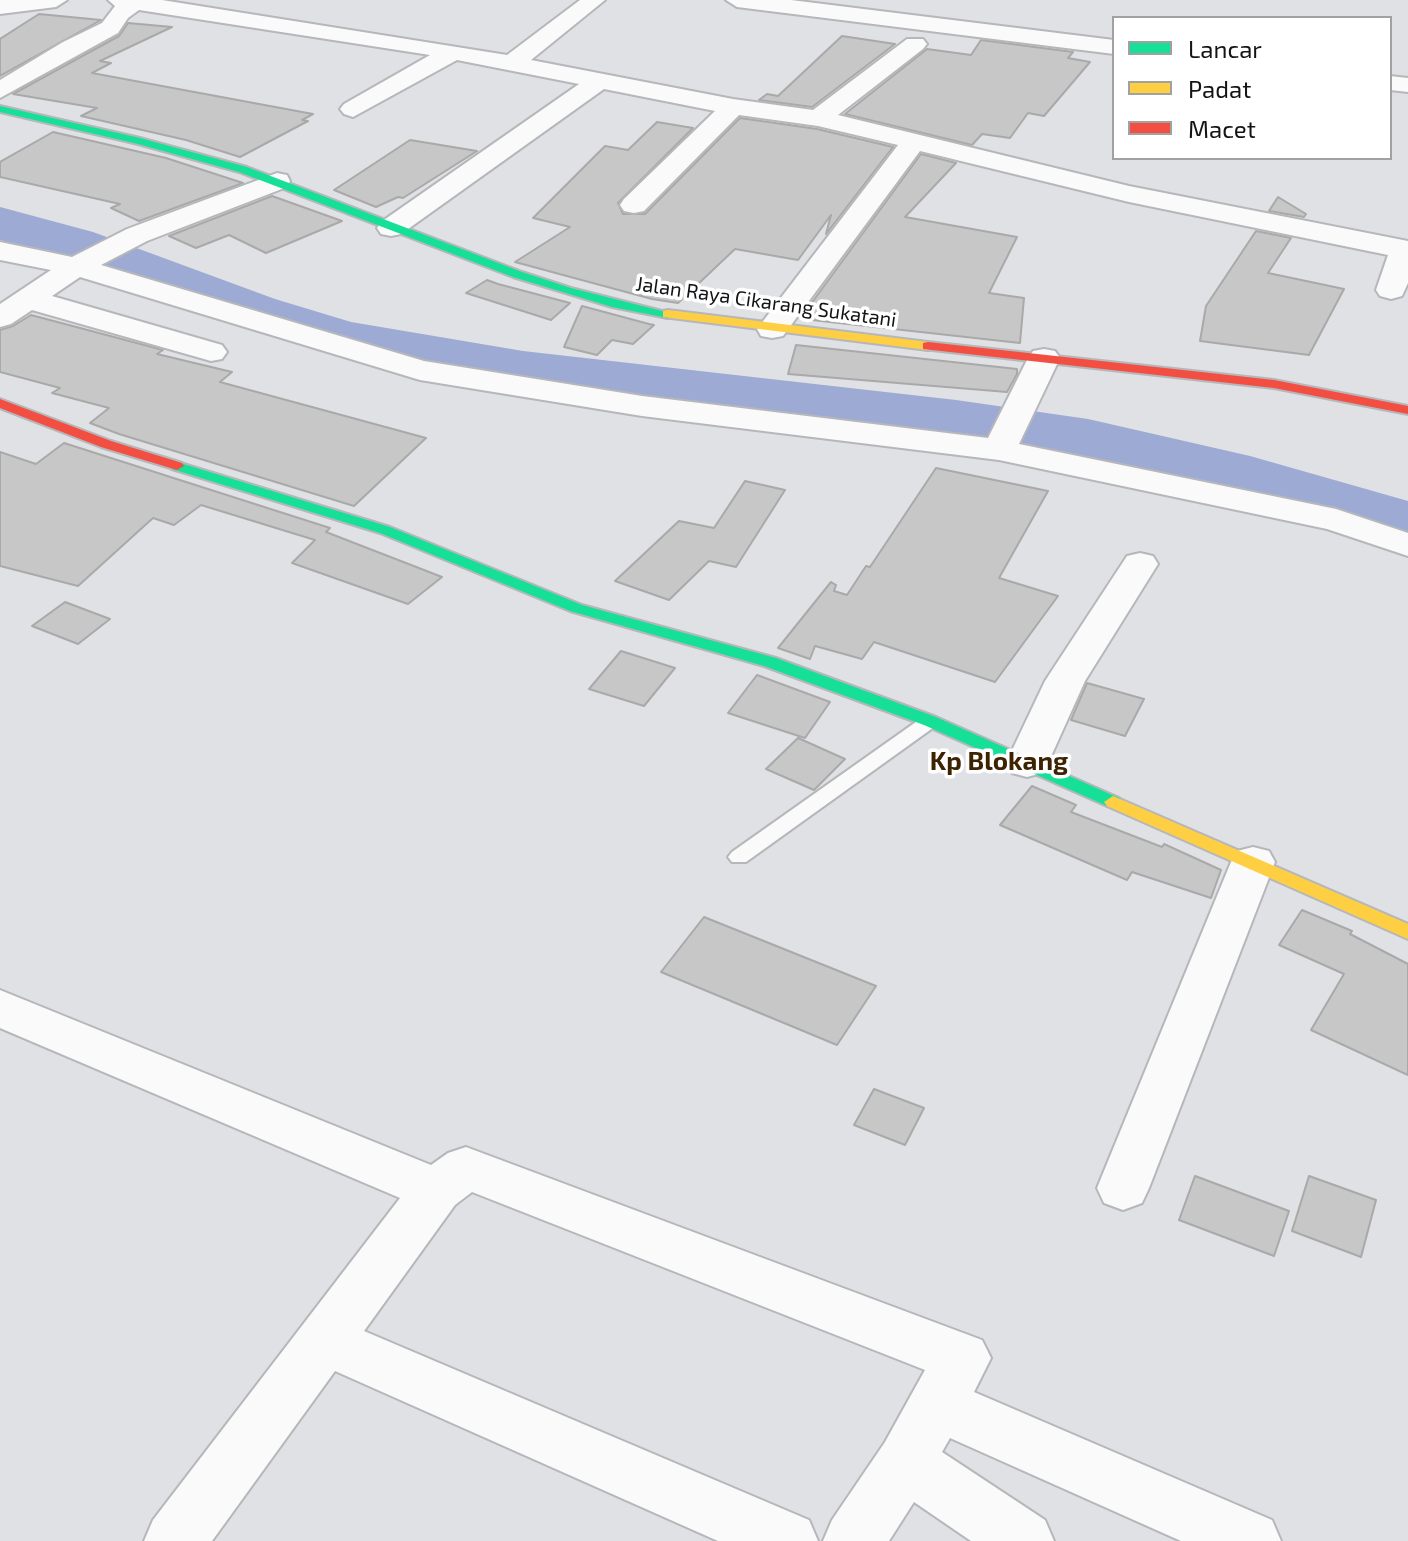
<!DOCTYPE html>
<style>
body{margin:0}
#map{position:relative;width:1408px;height:1541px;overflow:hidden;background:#dfe1e4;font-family:"Exo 2",sans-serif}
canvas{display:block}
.legend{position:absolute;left:1112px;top:16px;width:280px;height:144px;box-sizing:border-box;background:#fff;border:2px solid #a1a1a2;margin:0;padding:10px 14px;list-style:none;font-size:24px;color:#131416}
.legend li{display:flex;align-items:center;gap:16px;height:40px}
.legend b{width:40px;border:2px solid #a1a1a2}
</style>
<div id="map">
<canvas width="1408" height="1541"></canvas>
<ul class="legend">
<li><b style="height:10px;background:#16e098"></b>Lancar</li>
<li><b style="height:10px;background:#ffcf43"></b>Padat</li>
<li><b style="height:10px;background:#f24e42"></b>Macet</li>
</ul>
</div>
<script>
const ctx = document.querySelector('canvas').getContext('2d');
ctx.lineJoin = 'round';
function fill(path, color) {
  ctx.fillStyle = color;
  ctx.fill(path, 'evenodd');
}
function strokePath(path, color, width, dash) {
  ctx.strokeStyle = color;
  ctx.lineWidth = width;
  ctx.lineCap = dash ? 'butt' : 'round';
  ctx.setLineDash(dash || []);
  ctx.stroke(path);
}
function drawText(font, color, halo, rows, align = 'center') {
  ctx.font = font + ' "Exo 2",sans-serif';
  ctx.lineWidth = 7;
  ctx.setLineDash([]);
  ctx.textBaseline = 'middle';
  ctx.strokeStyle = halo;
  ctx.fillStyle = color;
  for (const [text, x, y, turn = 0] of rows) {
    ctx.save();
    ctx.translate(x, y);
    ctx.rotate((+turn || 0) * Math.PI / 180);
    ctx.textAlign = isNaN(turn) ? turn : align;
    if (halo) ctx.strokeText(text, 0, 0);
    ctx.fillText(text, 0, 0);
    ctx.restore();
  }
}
fill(new Path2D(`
 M0 207 93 232 275 299 351 322 523 351 956 400 1088 419 1250 456 1408 501V544C1285 513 1168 470 1042 451 813 414 578 408 351 358 230 331 119 273 0 240Z`), '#9caad4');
const building = new Path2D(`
 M39 14 101 20 0 76V39Z
 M128 23 172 27 100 61 111 63 92 73 313 114 302 120 308 121 240 157 186 140 81 116 97 108 13 94 119 36Z
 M842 36 895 44 812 107 759 100 767 94 778 96Z
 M981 40 1073 52 1068 58 1090 62 1044 116 1028 113 1010 138 982 134 972 145 845 114 927 49 971 55Z
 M740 118 817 129 893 147 826 234 831 215 798 260 735 249 678 303 652 299 515 262 570 227 533 218 605 146 628 150 657 122 693 128 618 203 623 214H645Z
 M53 132 166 158 243 183 139 221 111 208 120 204 0 177V162Z
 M410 140 477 151 403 198 398 197 376 207 334 190Z
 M921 154 956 163 905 217 1017 237 989 293 1024 298 1020 343 803 319 805 312Z
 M272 196 342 221 266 253 229 235 196 248 169 236Z
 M1278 197 1306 214 1304 217 1269 211Z
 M1256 231 1291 238 1268 273 1344 289 1309 355 1200 341 1206 306Z
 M487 280 498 284 570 303 551 320 466 293Z
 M582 306 649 324 654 325 633 344 612 340 597 355 564 347Z
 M31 315 163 350 157 354 232 372 220 382 426 438 354 506 119 434 90 423 109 408 52 393 60 388 0 372V330L13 326Z
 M796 345 1017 369V374L1007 392 788 374Z
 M64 443 330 528 326 532 442 577 408 604 292 563 315 540 201 505 174 525 153 518 78 586 0 566V452L36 464Z
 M936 468 1048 491 999 578 1058 596 995 682 874 642 862 659 815 646 810 659 778 648 831 582 836 585 834 591 847 595 866 566 870 567Z
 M745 481 785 490 736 567 709 561 669 600 615 581 679 521 714 528Z
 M65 602 110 619 78 644 32 626Z
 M621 651 675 668 644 706 589 689Z
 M757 675 830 702 805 738 728 713Z
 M1087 683 1144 699 1125 736 1071 720Z
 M798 738 845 759 814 790 766 769Z
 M1032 786 1076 805 1071 812 1162 847 1164 844 1221 870 1211 898 1132 872 1127 880 1000 825Z
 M1302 910 1352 931 1350 934 1408 964V1075L1311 1030 1344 974 1279 945Z
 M704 917 876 986 837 1045 661 972Z
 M874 1089 924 1108 905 1145 854 1125Z
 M1195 1176 1289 1211 1274 1256 1179 1220Z
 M1309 1176 1376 1200 1361 1257 1292 1231Z`);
fill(building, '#c7c7c7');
strokePath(building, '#a9a9a9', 2);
const lane = new Path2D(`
 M930 715 940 721 937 725 746 862H732L728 857 732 852 923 717Z`);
const street = new Path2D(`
 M0 0H67L56 7 0 14Z
 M108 0H162L507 55 580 0H605L531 60 733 99 813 110 907 39H923L927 44 923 49 838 115 1129 186 1408 241V283L1402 296 1391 299 1380 296 1376 290 1388 255 1129 202 920 151 783 336 772 338 761 336 757 329 898 145 818 126 739 115 644 211 634 213 624 211 620 205 624 199 715 111 604 89 401 234 391 236 381 234 377 228 381 222 579 84 457 60 353 117 344 114 340 109 344 104 430 55 139 10 128 18 118 33 0 98V80L63 42 102 23 115 6Z
 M726 0H791L1114 40V54L737 7Z
 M1390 76 1408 78V92L1390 90Z
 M277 173 287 175 290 181 287 187 147 241 101 265 424 361 642 396 988 438 1028 358 1033 351 1044 349 1055 351 1060 358 1019 444 1336 509 1408 533V556L1327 529 999 460 642 416 420 380 80 277 52 296 222 345 227 352 222 359 211 361 32 310 11 324 0 327V304L51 270 0 260V242L72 257 127 229Z
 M1140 553 1153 556 1158 564 1085 681 1048 763 1042 773 1027 777 1012 773 1006 763 1045 681 1127 556Z
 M1253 847 1269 851 1275 862 1149 1188 1142 1203 1123 1210 1104 1203 1097 1188 1231 862 1237 851Z
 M0 990 431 1165 448 1153 466 1147 982 1340 991 1358 974 1392 1272 1520 1281 1541H1181L950 1438 942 1452 1045 1520 1054 1541H971L914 1502 889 1541H823L832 1520 885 1442 925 1370 472 1192 455 1205 364 1331 809 1520 818 1541H718L335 1371 212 1541H144L153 1520 400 1198 0 1028Z`);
const fast = new Path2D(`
 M0 106 140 138 247 167 522 272 571 288 674 314 668 318 612 307 513 277 239 172 138 144 0 112Z
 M177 462 390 527 582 605 776 658 936 717 1119 798 1122 802 1119 806H1107L924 725 764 666 570 611 380 533 172 469V463Z`);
const slow = new Path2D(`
 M668 310 928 342 935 346 928 350 663 317V311Z
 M1113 796 1408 924V939L1107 806 1104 802Z`);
const jam = new Path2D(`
 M928 342 1274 380 1408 406V414L1274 388 923 349V343Z
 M0 399 111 441 182 463 184 466 177 470 101 447 0 408Z`);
strokePath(lane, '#b6b7ba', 4);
strokePath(street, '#b6b7ba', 4);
strokePath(fast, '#b6b7ba', 4);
strokePath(slow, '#b6b7ba', 4);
strokePath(jam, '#b6b7ba', 4);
fill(lane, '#fafafb');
fill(street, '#fafafb');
fill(fast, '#16e098');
fill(slow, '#ffcf43');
fill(jam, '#f24e42');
drawText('20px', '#131416', '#fff', [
 ["Jalan Raya Cikarang Sukatani",766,302,8]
]);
drawText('bold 26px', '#3d2302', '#fff', [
 ["Kp Blokang",999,761]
]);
</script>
